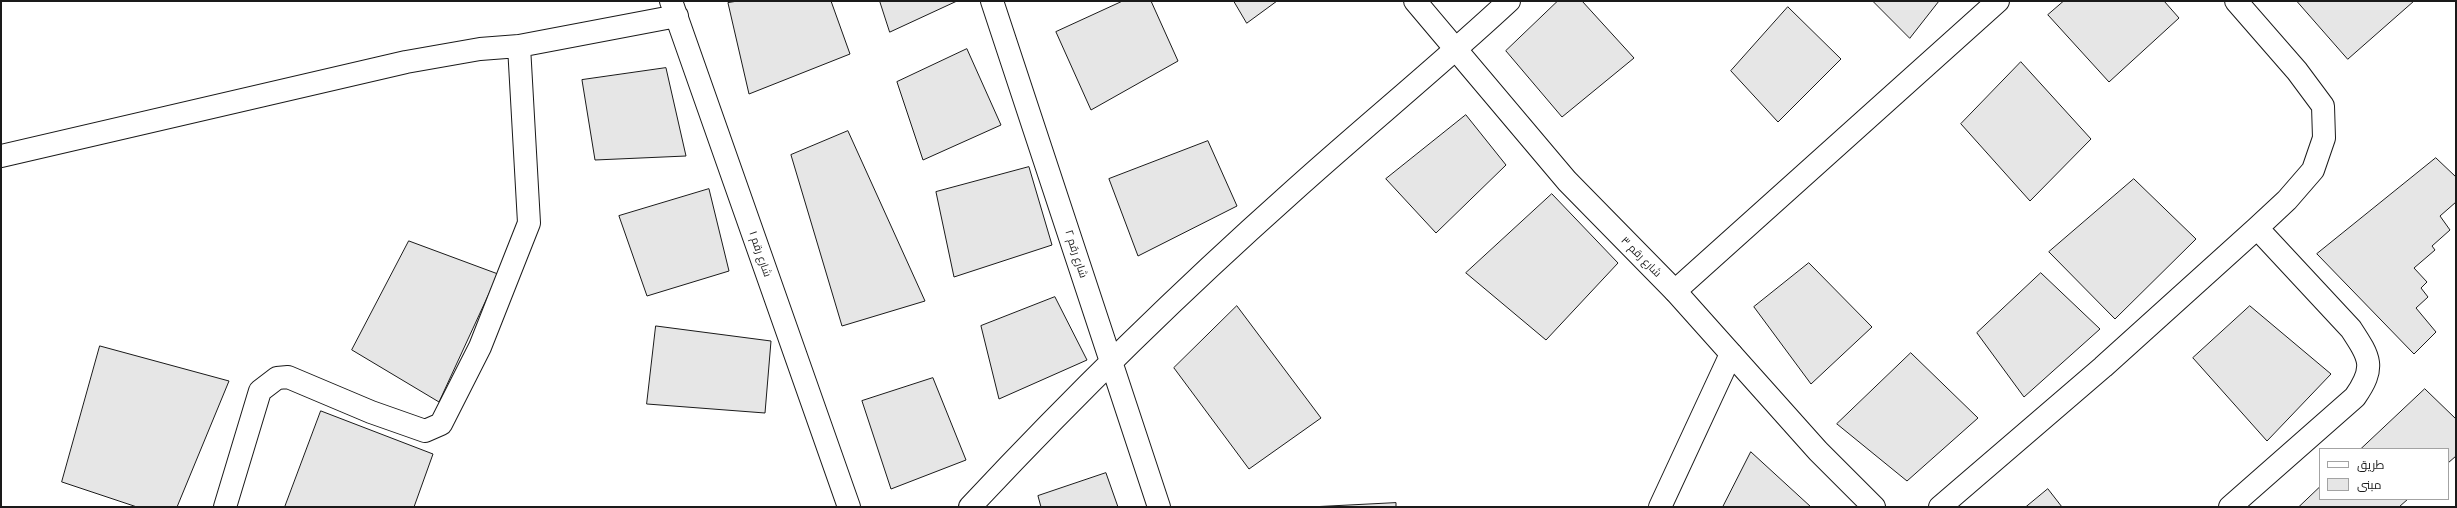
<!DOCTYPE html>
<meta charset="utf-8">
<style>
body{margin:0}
#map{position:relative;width:2457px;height:508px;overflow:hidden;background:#fff;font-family:Quicksand,Cairo,sans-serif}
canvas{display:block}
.frame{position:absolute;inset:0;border:2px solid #1a1a1a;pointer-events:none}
.legend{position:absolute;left:2319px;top:448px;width:130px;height:52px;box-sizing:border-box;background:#fff;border:1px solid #a3a3a3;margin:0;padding:5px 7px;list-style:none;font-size:12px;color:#1a1a1a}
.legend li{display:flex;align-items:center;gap:8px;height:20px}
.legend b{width:20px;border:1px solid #a3a3a3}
</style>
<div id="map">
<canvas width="2457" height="508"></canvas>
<div class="frame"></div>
<ul class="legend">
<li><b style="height:5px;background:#fff"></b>طريق</li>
<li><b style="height:11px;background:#e6e6e6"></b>مبنى</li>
</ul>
</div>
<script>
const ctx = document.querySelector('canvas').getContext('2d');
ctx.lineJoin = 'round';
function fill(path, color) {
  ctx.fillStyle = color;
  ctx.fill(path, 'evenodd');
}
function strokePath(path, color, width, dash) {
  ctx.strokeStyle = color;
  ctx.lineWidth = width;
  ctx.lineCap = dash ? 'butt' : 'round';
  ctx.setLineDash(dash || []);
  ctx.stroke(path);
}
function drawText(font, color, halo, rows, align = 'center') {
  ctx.font = font + ' Quicksand,Cairo,sans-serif';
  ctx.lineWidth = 3;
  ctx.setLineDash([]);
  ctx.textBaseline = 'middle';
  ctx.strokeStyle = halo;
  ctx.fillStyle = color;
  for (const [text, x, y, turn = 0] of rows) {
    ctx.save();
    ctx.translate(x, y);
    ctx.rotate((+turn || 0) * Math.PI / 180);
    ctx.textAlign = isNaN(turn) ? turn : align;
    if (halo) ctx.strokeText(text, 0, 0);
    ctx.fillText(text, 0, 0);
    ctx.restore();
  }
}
const building = new Path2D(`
 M738 1H831L850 54 749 94 728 3Z
 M880 1H957L890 32Z
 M1123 1H1151L1178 61 1091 110 1056 32Z
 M1234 1H1277L1247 23Z
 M1558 1H1582L1634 58 1562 117 1506 51Z
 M1873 1H1939L1910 38Z
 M2064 1H2164L2179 18 2109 82 2048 15Z
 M2297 1H2414L2348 59Z
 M1788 7 1841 59 1778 122 1731 71Z
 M967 49 1001 125 923 160 897 82Z
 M2021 62 2091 139 2030 201 1961 124Z
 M666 68 686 156 595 160 582 80Z
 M1466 115 1506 165 1436 233 1386 179Z
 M848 131 925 301 842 326 791 155Z
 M1208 141 1237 206 1138 256 1109 179Z
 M2436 158 2456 177V202L2440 216 2450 230 2432 246 2435 250 2414 268 2427 282 2421 288 2428 297 2416 308 2436 332 2414 354 2317 254Z
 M1029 167 1052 245 954 277 936 192Z
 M2134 179 2196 239 2115 319 2049 252Z
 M709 189 729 271 647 296 619 216Z
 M1552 194 1618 263 1546 340 1466 273Z
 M409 241 498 274 439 402 352 350Z
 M1809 263 1872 327 1811 384 1754 307Z
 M2041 273 2100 329 2024 397 1977 333Z
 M1055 297 1087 360 999 399 981 326Z
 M1237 306 1321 418 1249 469 1174 368Z
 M2250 306 2331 374 2267 441 2193 358Z
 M656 326 771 341 765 413 647 404Z
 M100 346 229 381 177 507H137L62 482Z
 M1911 353 1978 418 1907 481 1837 424Z
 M933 378 966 460 891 489 862 401Z
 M2425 389 2456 419V456L2448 463V449H2361Z
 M321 411 433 454 414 507H285Z
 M1751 452 1811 507H1723Z
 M1106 473 1118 507H1041L1038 496Z
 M2320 487V499H2408L2399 507H2299Z
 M2048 489 2062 507H2026Z
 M1396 503V507H1310Z`);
fill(building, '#e6e6e6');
strokePath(building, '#1a1a1a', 1);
const street = new Path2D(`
 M671 1 849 507
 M992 1 1159 507
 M1 156 406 62 480 49 519 46
 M1675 291 1998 1
 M225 507 260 391 277 378 288 377 371 412 425 431 441 424 480 347 529 223 519 46 677 16
 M970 507C1072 398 1180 292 1291 193 1363 128 1438 67 1509 1
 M1660 507 1731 354
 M1940 507 2103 367 2257 228 2287 200 2313 170 2324 138 2323 106 2297 71 2236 1
 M2230 507 2355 397C2376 367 2370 358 2351 329L2257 228`);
const secondary = new Path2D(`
 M1415 1 1567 181 1675 291 1818 451 1874 507`);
strokePath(street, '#1a1a1a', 24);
strokePath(secondary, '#1a1a1a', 24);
strokePath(street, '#fff', 22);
strokePath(secondary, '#fff', 22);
drawText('11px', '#1a1a1a', '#fff', [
 ["شارع رقم ١",760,254,71],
 ["شارع رقم ٢",1076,254,72],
 ["شارع رقم ٣",1641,257,45]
]);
</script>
